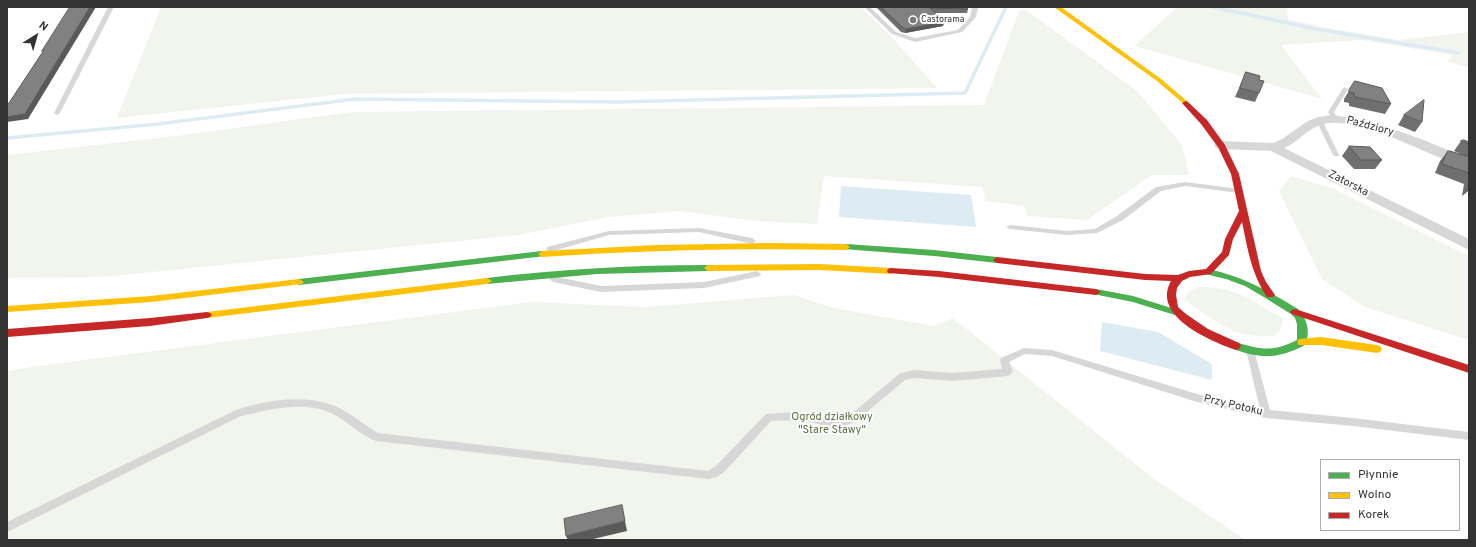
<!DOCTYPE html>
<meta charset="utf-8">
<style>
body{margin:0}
#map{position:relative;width:1476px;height:547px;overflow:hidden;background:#fff;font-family:Overpass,sans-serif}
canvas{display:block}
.frame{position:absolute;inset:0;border:8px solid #333;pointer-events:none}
.legend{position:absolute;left:1320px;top:459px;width:140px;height:72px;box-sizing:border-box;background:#fff;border:1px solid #adadad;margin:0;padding:5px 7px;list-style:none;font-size:12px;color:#333}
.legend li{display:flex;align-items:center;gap:8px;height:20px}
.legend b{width:20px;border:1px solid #adadad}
.north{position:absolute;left:16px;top:16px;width:40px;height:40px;-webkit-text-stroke:3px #fff;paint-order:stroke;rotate:37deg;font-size:11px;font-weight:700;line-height:16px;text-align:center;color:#333}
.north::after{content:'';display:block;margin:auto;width:14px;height:18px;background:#333;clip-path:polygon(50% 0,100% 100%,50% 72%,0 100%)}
</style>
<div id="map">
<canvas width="1476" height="547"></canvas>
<div class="frame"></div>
<ul class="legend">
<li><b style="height:5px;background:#4caf50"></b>Płynnie</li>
<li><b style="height:5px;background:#ffc107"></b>Wolno</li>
<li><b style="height:5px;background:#c62828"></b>Korek</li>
</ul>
<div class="north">N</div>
</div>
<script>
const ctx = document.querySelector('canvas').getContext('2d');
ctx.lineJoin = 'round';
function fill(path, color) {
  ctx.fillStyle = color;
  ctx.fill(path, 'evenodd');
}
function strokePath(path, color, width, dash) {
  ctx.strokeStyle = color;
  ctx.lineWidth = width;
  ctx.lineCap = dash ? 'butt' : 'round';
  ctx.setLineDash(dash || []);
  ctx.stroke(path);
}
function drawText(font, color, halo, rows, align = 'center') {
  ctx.font = font + ' Overpass,sans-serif';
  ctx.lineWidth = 4;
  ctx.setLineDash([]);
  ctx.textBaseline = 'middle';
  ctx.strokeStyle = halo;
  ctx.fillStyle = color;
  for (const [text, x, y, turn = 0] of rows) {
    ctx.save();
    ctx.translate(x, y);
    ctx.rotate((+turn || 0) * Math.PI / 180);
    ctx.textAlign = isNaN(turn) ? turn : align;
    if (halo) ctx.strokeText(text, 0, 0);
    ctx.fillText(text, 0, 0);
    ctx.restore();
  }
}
fill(new Path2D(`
 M161 7H861L889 34 937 88 344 94 117 118Z
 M1178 7H1287L1288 19 1322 27 1399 40 1469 32V68L1447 61 1453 55 1361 40 1281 45 1322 99 1134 46Z
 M1026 10 1138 92 1181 144 1187 163 1188 175H1152L1087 220 1028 216 1024 206 985 201 983 187 824 176 817 224 756 221 680 211 608 217 518 235 103 277 7 278V155L184 135 351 112 984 105 1019 11Z
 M1291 176 1332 188 1469 256V340L1365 307 1322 279 1279 191Z
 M1198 287C1239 286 1249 301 1283 318L1281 329 1274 336C1268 336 1262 337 1256 336 1227 334 1207 314 1184 300L1188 292Z
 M794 295 834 308 934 326 953 318 1154 479 1246 540H7V371L31 367 531 302 646 307Z`), '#f1f5ed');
fill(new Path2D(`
 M841 186 971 195 976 227 839 217Z
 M1102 322 1158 332 1212 364V380L1100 351Z`), '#ddebf3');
strokePath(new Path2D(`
 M1213 7 1316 29 1459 53
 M7 138 158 124 355 99 618 102 965 93 1006 7`), '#ddebf3', 3.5);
fill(new Path2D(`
 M108 7H114L60 113 57 115 55 114 54 113Z
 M864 7H870L896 32 915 38 958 30 970 17 972 7H978L976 17 962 32 915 42 892 34Z
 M1345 87 1348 89 1334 112 1338 119 1335 121 1333 120 1328 112 1343 88Z
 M1319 118 1322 120 1339 155 1338 156H1334L1333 155 1316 120Z
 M1185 182 1239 189 1243 191 1239 193 1185 186 1161 191 1123 220 1097 233 1067 235 1010 229 1006 227 1010 225 1067 231 1095 229 1117 216 1156 187Z
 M699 228 752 238 756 241 752 244 699 232 609 235 550 252 546 249 547 247 609 231Z
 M757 271 761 274 760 276 704 288 601 292 553 282 549 279 553 276 601 286 704 282Z
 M1250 347 1253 348 1254 350 1270 410 1353 418 1469 432V440L1353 426 1266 418 1197 402 1052 356 1025 354 1009 362 1013 372 1011 374 1008 376 953 381 914 378 905 380 855 422 839 428 798 420 771 421 725 471 717 477 708 479 376 441C362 436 350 424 337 416 308 399 272 409 241 416L7 532V522L236 410C267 400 308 393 339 408 353 415 365 425 378 433L708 471 717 465 766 414 798 412 839 420 849 416 899 374 902 373 914 370 953 373 1002 369 1000 360 1001 358 1024 348 1052 350 1197 394 1260 409 1246 350 1247 348Z`), '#d7d7d7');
fill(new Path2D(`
 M1332 115C1380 121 1425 140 1469 159V168C1432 159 1356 112 1320 125 1306 130 1297 143 1284 148L1469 239V250L1271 151 1221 149 1216 148 1214 145 1216 142 1221 141 1273 143 1282 139 1308 121 1318 117Z`), '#d7d7d7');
fill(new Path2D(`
 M846 244 934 250 997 257 1001 260 997 263 934 256 843 249 842 247 843 245Z
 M542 251 546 254 545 256 299 285 294 282 299 279Z
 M708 265 712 268 708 271 597 274 487 284 482 281 487 278C561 269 634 265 708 265Z
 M1208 269C1242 276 1269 291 1298 309 1307 318 1311 333 1305 345 1278 359 1261 359 1233 349L1231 346 1233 343 1236 342C1260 350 1274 352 1297 340V324L1295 318 1291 314 1262 296 1245 286 1226 279 1205 274 1204 272Z
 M1096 289 1133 296 1181 311 1183 313 1181 315 1178 316 1133 302 1093 294 1091 292 1093 290Z`), '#4caf50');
fill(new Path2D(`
 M1054 7H1061L1161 79 1188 102V104H1184L1157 81Z
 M770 243 846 244 850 247 846 250C744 248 643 250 542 257L538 254 542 251 656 245Z
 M820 264 891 268 895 271 891 274 820 270 708 271 704 268 708 265Z
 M487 278 492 281 487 284 207 318 204 317 202 315 204 313 207 312Z
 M299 279 304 282 302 284 151 302 7 312V306L151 296Z
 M1321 337 1377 345 1380 346 1382 349 1380 352 1377 353 1321 345H1299L1297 342 1299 339Z`), '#ffc107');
fill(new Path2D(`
 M1186 101 1188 102 1207 120 1225 145 1239 174 1261 271 1266 282 1275 295 1273 297H1267C1251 273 1248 250 1242 222L1233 239 1229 255 1211 274 1190 277 1182 281 1177 288 1176 295 1178 307 1186 314 1208 329 1239 343 1241 346 1239 349 1236 350C1210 341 1151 316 1171 281L1145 280 997 263 993 260 997 257 1145 274 1178 275 1189 271 1206 269 1222 252 1225 239 1239 211 1231 174 1218 147 1201 124 1182 103Z
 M891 268 939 271 1096 289 1101 292 1096 295 939 277 888 273 887 271 888 269Z
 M1295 309 1469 365V373L1292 314 1290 312 1292 310Z
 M207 312 210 313 212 315 210 317 207 318 150 326 7 337V329L150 318Z`), '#c62828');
fill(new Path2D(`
 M876 7H966L968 9 967 13H935L944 22 943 26 905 33 901 32Z
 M1246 72 1259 80V93L1255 102 1235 97Z
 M1355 81 1391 104 1385 114 1349 106V103L1344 102V99Z
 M1404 115 1422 122 1415 132 1398 125Z
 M1461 141 1469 142V190L1462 196 1464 184 1435 173 1440 161 1448 151 1463 155 1454 151Z
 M1349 146 1382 160 1375 169H1354L1342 156Z`), '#6f6f6f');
fill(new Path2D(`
 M90 7H96L28 119 7 122V117Z
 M944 22 943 26 905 33 906 29Z
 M1469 187V190L1462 196Z
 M625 521 627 531 589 540H568L566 536Z`), '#5a5a5a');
const building = new Path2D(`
 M70 7H90L25 114 7 117V106L44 50 42 51Z
 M881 7H966L968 9 930 8 944 22 906 29 902 27Z
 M1246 72 1260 76 1259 80 1264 81 1259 93 1240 88Z
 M1355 81 1382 88 1391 104 1355 97 1354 93 1349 92V90Z
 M1424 100 1422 122 1404 115Z
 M1464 140 1469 142V144L1461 141Z
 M1349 146 1370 147 1382 160H1361Z
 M1448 151H1450L1469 157V173L1442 164Z
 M622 505 625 521 566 536 564 519Z`);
fill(building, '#818181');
strokePath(building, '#5a5a5a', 1);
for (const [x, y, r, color] of [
 [913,20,4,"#7a7a7a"]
]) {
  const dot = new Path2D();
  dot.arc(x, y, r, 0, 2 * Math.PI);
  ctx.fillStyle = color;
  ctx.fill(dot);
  strokePath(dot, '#fff', 1.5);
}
drawText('9px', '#333', '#fff', [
 ["Castorama",921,20]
], 'left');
drawText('11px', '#333', '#fff', [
 ["Paździory",1370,127,15],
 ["Zatorska",1348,184,27],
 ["Przy Potoku",1233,406,13]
]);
drawText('11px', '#56703f', '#fff', [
 ["Ogród działkowy",832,418],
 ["\"Stare Stawy\"",832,431]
]);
</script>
